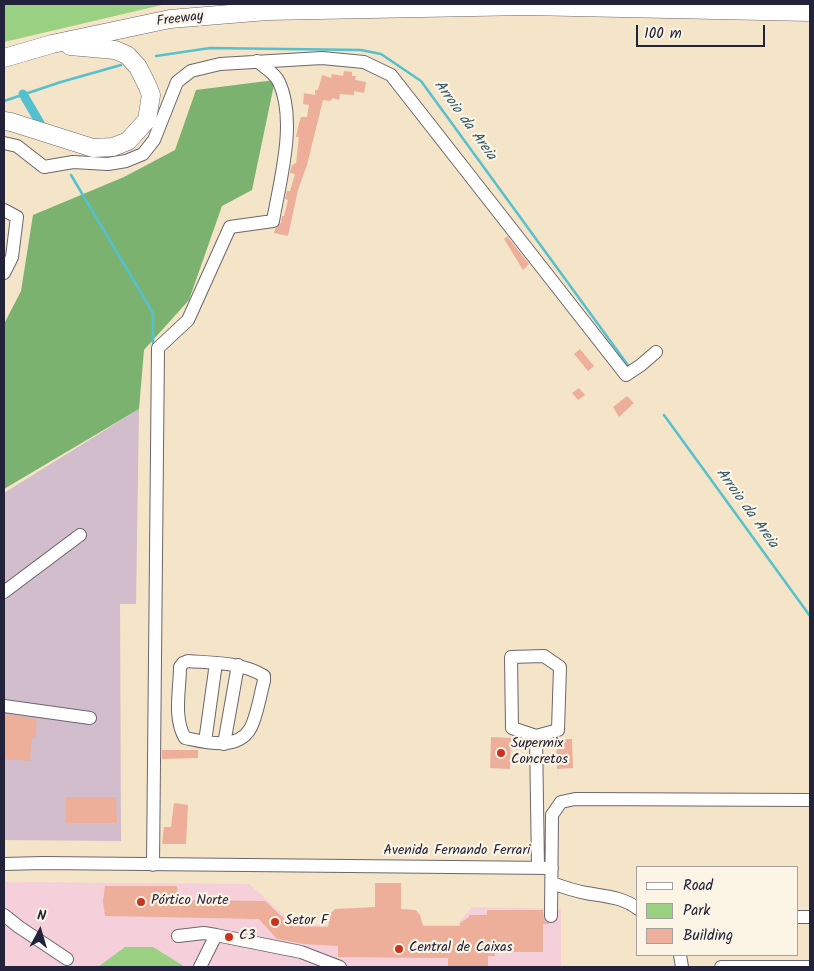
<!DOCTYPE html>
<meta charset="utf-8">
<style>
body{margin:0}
#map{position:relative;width:814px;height:971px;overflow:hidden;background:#f4e4c8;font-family:Kalam,sans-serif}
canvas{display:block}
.frame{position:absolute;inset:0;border:5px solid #22223b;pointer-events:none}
.legend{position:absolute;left:636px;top:866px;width:162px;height:90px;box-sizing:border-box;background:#fcf5e5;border:1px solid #a5a1a1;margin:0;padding:6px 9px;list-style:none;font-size:15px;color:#22223b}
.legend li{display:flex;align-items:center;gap:10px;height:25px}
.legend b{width:25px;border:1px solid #a5a1a1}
.north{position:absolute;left:15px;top:906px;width:50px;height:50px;-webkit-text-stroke:4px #fcf5e5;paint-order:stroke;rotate:6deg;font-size:14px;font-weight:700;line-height:20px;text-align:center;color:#22223b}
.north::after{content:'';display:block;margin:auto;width:18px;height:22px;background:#22223b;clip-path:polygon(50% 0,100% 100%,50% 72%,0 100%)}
.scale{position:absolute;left:636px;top:25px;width:129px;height:22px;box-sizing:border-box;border:2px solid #22223b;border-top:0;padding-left:6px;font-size:15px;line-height:18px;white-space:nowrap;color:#22223b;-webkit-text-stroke:4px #fcf5e5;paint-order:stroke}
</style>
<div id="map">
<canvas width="814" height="971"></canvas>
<div class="frame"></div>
<ul class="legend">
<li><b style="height:6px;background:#fff"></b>Road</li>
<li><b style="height:14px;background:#9ad082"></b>Park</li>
<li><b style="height:14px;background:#edaf9a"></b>Building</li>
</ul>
<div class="north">N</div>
<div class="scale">100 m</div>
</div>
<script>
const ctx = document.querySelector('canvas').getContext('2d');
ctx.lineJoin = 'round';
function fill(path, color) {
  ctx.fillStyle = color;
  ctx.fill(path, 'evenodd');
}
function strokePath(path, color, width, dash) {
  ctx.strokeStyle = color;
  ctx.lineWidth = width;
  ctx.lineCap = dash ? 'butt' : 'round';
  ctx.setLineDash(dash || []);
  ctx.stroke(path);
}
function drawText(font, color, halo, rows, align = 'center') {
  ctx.font = font + ' Kalam,sans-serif';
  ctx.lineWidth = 4.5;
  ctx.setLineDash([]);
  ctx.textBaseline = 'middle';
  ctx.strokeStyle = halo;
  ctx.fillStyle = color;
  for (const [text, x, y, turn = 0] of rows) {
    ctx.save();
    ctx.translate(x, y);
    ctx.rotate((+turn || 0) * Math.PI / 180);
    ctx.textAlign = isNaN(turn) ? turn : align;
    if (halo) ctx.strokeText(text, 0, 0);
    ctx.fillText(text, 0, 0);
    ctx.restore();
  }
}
fill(new Path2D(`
 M4 882 249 884 295 925H457L472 907 561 909V967H4Z`), '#f5cfd9');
fill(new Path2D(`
 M139 409 136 604H120L121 841 4 840V493Z`), '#d1bdcb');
fill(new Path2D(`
 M4 4H166L4 42Z
 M125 947H153L182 965 183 967H98Z`), '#9ad082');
fill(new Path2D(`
 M275 80 252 190 222 206 189 300 144 350 139 409 4 489V324L21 291 33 215 124 177 175 150 196 90Z`), '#7bb270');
strokePath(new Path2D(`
 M156 56 210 48 361 50 381 54 421 81 630 368
 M4 101 61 82 121 65
 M71 175 153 313V348
 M664 415 810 616`), '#55c1cf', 2.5);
strokePath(new Path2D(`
 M23 94 40 123`), '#55c1cf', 9);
fill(new Path2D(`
 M344 71 352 72V76H356L355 80 366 82 364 93 354 91V95L340 94 339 100 333 98 330 101 323 100 307 165 298 190 288 236 274 233 275 229 281 223 282 216H284L288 200 285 199 287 191H290L295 174 290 173 292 165 296 163 299 137H296L299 123 301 117H307L309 105 303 104 304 93 315 95V90H318L322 75 331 78 332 74 343 76Z
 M507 236 529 264 523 270 504 239Z
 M580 349 594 366 588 371 574 354Z
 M579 388 585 395 578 400 572 393Z
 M627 396 634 403 619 417 613 407Z
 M4 714 37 719 35 738H32L30 761 4 759Z
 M491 737 511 738 510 769 490 768Z
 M556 739H572L573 768 557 769Z
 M162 750H198V758L162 759Z
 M66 797H116L117 823H66Z
 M174 803 188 805 186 844H162L164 827H171Z
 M375 883H401V909L416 910 420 915 423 926H460V923L469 917V915H487V910H543L544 920 550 924H543V952H495V956H488V966L470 967H448V958L338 957V946L304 944 277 939 259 919 105 916 103 901 105 886H177L178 900 265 901 292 926 328 927 331 913 335 909 375 907Z`), '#edaf9a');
const minor = new Path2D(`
 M4 143 17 146 44 167 73 162 108 164 126 161 143 154 154 140 177 82 191 71 220 64 322 58 364 62 391 75 626 375 641 365 656 352
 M4 210 17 217 12 257 4 273
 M4 592 80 535
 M544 656 560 667 558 730 536 736 512 728 511 657Z
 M188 661C213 663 242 662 264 676V681C260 695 257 717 250 729 237 751 205 742 185 738 173 718 180 689 180 667L183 663Z
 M4 706 90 718
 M536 736 538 868
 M205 742 216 663
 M224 744 238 665
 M4 864 43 863 552 868
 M153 865 158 348 188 320 230 227 273 221C280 180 297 121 279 82 275 73 264 67 257 61
 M552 883C563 887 575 891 586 893 603 896 624 897 638 909
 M4 915 19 927 67 959
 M551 916 552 815 561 802 575 799 810 800
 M798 917H810
 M178 936 204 933 216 935
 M680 955 682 967
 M200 967 216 935 301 952 340 967
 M721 967H810`);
const highway = new Path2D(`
 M4 58 52 44 170 19 267 11 526 6 810 12
 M4 121 11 122 93 148 113 147 128 141 147 120 151 95 148 87 138 67 127 55 115 50 70 46`);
strokePath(minor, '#6c666c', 14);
strokePath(highway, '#6c666c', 19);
strokePath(minor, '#fff', 12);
strokePath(highway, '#fff', 18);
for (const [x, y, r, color] of [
 [501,753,5,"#c8321e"],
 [141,902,5,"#c8321e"],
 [275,922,5,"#c8321e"],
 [229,937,5,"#c8321e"],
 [399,949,5,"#c8321e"]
]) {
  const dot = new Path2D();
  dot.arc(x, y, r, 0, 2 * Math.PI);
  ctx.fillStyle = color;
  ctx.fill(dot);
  strokePath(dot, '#fcf5e5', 2);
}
drawText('14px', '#22223b', '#fcf5e5', [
 ["Freeway",180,20,-7],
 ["Avenida Fernando Ferrari",457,852]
]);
drawText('14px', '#22223b', '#fcf5e5', [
 ["Supermix",511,745],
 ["Concretos",511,761],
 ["Pórtico Norte",151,902],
 ["Setor F",285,922],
 ["C3",239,937],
 ["Central de Caixas",409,949]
], 'left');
drawText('italic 15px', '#345a6f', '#fcf5e5', [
 ["Arroio da Areia",464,121,54],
 ["Arroio da Areia",746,509,54]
]);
</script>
